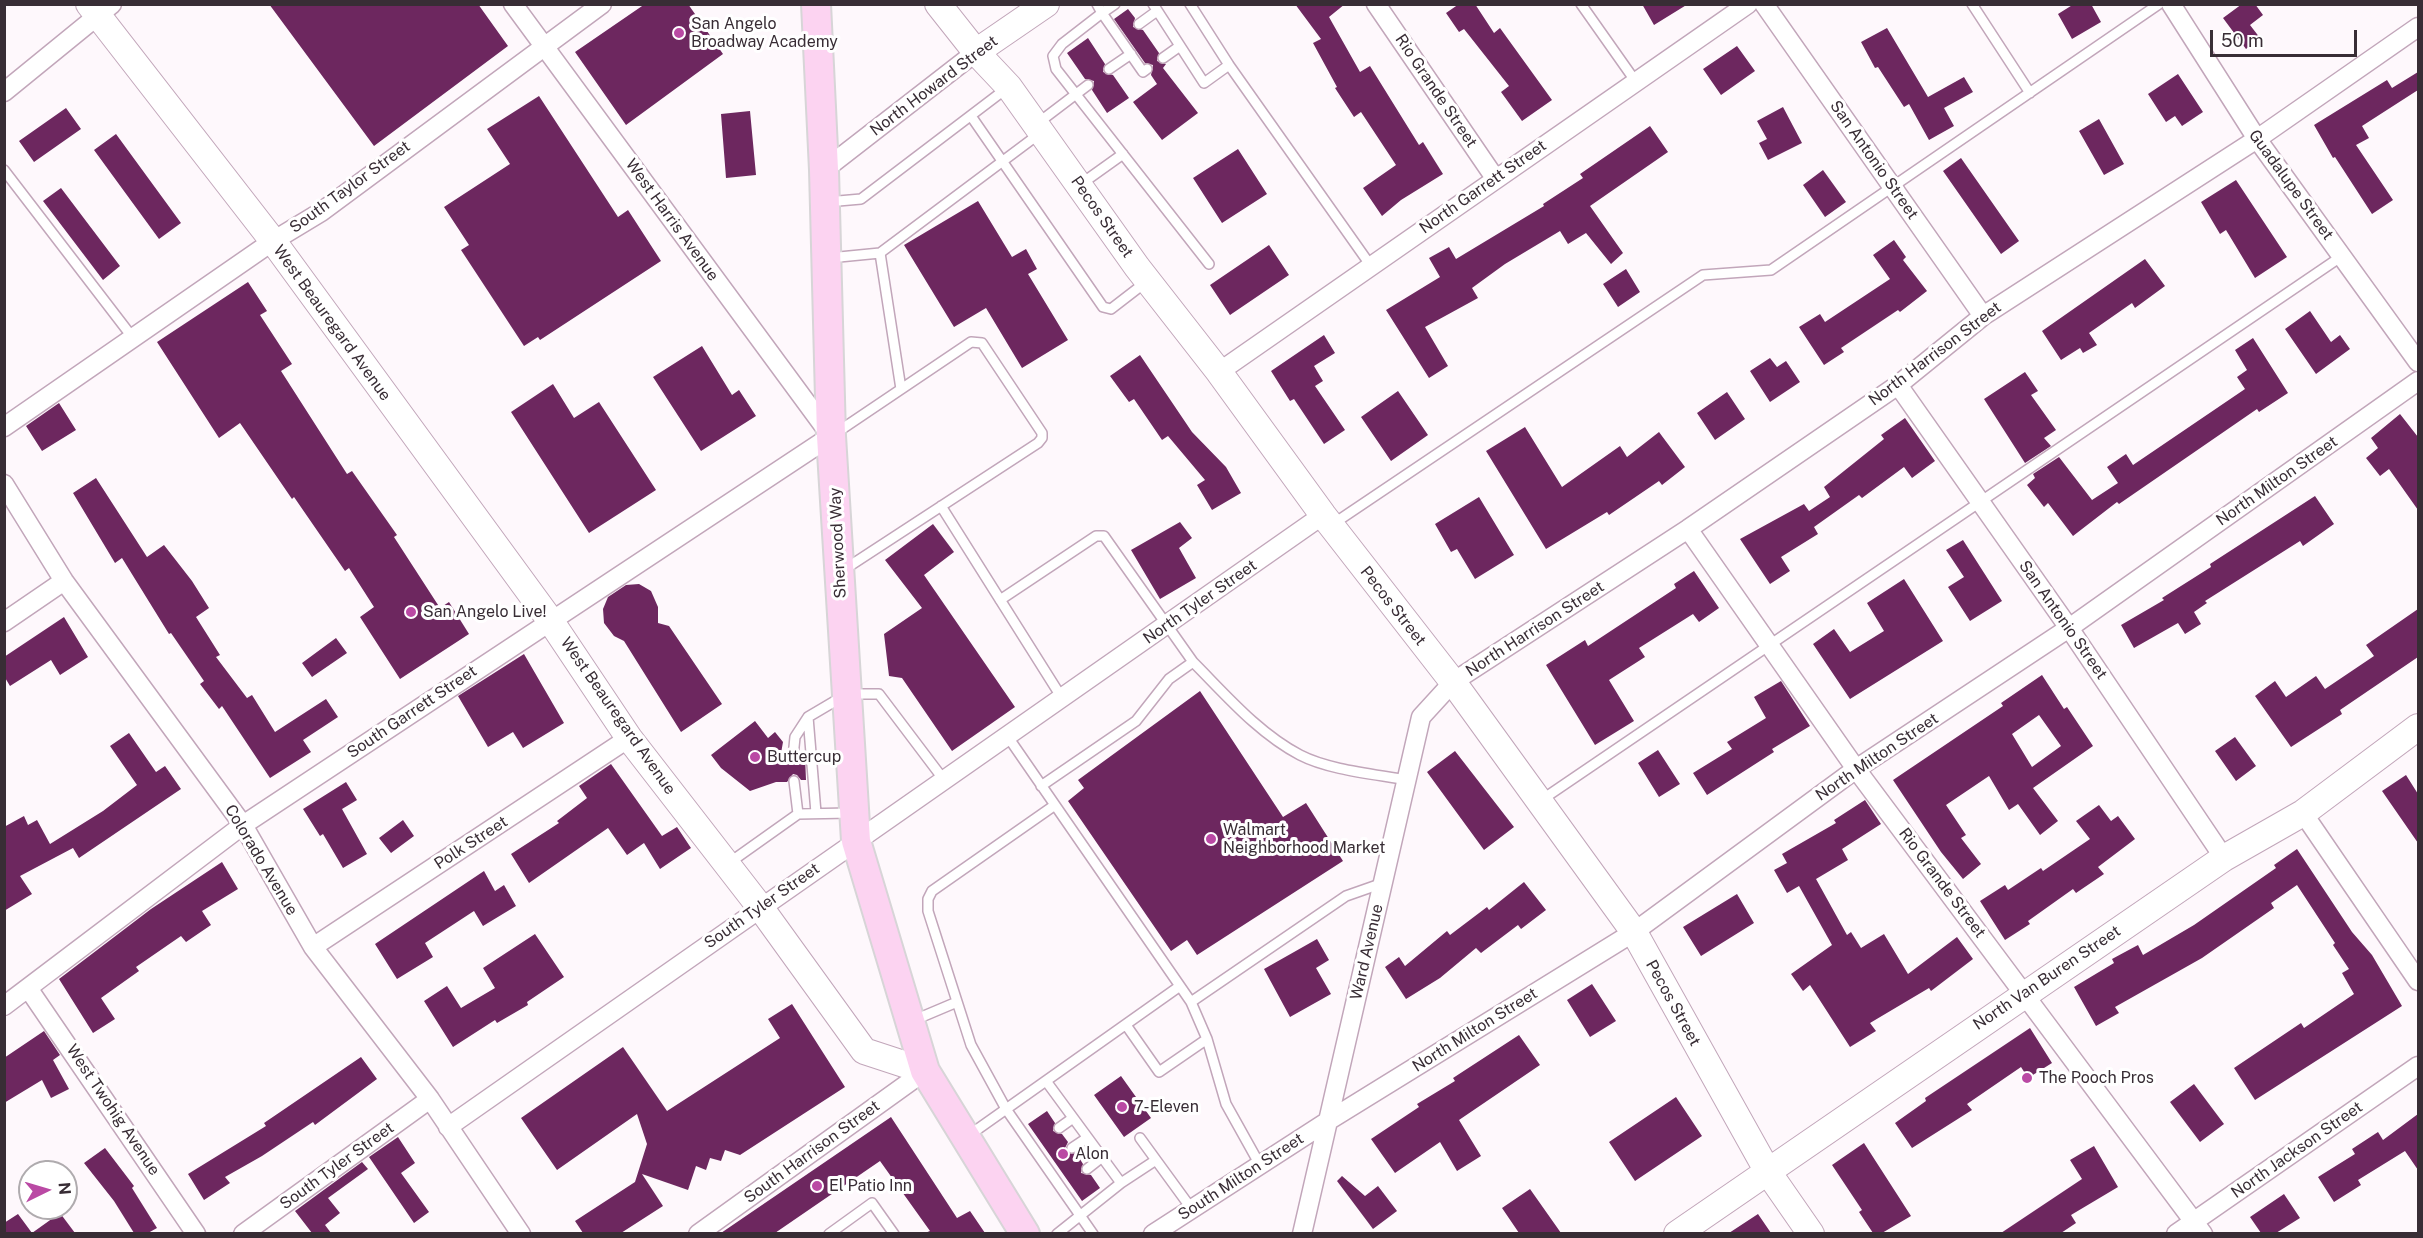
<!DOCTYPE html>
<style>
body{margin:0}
#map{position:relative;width:2423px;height:1238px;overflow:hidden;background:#fef8fc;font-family:"Public Sans",sans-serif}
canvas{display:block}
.frame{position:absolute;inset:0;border:6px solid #382d35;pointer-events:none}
.north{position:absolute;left:18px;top:1160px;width:60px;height:60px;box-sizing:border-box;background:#fff;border:2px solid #afabae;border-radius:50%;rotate:85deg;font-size:16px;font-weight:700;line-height:24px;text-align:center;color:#382d35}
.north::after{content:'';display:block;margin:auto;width:21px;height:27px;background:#ba49a4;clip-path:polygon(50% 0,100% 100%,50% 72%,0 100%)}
.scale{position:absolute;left:2210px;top:30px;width:147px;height:27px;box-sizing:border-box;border:3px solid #382d35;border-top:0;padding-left:8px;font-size:18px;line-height:21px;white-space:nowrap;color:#382d35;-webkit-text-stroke:4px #fff;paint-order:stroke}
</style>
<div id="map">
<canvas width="2423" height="1238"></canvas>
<div class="frame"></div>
<div class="north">N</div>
<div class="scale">50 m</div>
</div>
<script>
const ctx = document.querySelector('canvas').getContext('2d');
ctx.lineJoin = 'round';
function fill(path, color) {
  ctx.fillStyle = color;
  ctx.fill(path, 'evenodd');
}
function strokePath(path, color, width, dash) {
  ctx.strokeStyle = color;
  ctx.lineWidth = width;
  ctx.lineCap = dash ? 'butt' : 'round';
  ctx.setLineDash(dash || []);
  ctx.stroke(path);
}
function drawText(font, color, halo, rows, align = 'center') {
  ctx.font = font + ' "Public Sans",sans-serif';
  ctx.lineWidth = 6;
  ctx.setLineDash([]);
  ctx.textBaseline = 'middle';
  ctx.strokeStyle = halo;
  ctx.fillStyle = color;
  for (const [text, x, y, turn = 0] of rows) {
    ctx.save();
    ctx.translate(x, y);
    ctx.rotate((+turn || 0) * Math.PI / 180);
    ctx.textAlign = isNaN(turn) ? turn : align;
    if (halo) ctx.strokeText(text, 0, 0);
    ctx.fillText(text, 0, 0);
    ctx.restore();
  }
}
fill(new Path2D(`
 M269 4H478L508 46 374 146Z
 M645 4H688L723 54 626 125 575 52Z
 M1295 4H1345L1329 17 1360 72 1370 66 1419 145 1423 142 1443 174 1401 200 1382 216 1363 188 1396 165 1361 112 1354 117 1335 88 1337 87 1313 43 1321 39Z
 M1459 4H1475L1494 33 1500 28 1552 100 1522 121 1501 92 1509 86 1464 29 1459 32 1446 13Z
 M1642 4H1688L1654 25Z
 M2074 4H2091L2101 22 2072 39 2058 14Z
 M2242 4H2255L2263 15 2250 25 2260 38 2246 49 2223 18Z
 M1128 9 1135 18 1133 27 1143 30 1159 53 1157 61 1166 64 1163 68 1198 113 1162 140 1133 102 1157 84 1151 75 1153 65 1145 63 1114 19Z
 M1887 28 1928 97 1964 77 1973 92 1944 108 1954 126 1929 140 1909 104 1904 107 1878 67 1875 68 1861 42Z
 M1088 38 1105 64 1103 72 1113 75 1129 98 1107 113 1092 90 1094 81 1085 79 1067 53Z
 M1737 46 1755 71 1721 95 1703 69Z
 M2418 72V90L2362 126 2369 138 2356 145 2393 200 2372 214 2335 157 2333 158 2314 125 2387 80 2392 88Z
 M2178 74 2203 112 2182 126 2175 116 2166 122 2148 94Z
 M539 96 618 217 628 210 661 261 540 340 538 337 524 346 461 250 469 245 444 207 510 164 487 129Z
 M1783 107 1802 143 1768 160 1759 143 1767 139 1757 121Z
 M66 108 81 129 34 162 19 141Z
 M750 111 756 175 726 178 721 114Z
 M2099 119 2124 164 2104 175 2079 131Z
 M1650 126 1668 152 1590 206 1623 253 1611 264 1586 233 1568 244 1560 231 1505 264 1472 288 1478 298 1425 327 1448 366 1429 378 1386 310 1440 277 1429 258 1449 247 1456 259 1544 206 1543 204 1583 178 1580 174Z
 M116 134 181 223 159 239 94 150Z
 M1238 149 1267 194 1222 223 1193 178Z
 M1961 158 2019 241 2001 254 1943 171Z
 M1823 170 1846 202 1825 217 1803 185Z
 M2236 180 2287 257 2255 278 2226 230 2220 234 2201 202Z
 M61 188 120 266 103 280 43 201Z
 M978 201 1012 257 1026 249 1037 269 1028 274 1068 340 1022 368 986 308 954 327 904 245Z
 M1894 240 1906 257 1903 260 1927 291 1900 312 1898 310 1841 348 1844 352 1824 365 1799 327 1820 314 1825 322 1890 279 1873 255Z
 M1269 245 1289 275 1230 315 1210 285Z
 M2145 259 2165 286 2135 308 2132 303 2089 333 2097 345 2083 353 2080 348 2061 360 2042 331Z
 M1626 269 1640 292 1618 307 1603 284Z
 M248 282 267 311 260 315 292 364 281 371 347 474 352 471 397 535 394 537 440 608 449 602 469 634 400 679 360 617 374 607 349 568 345 571 294 497 292 499 240 423 219 438 157 342Z
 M2310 311 2331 342 2340 335 2350 349 2316 374 2285 329Z
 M1324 335 1335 353 1314 366 1323 381 1315 386 1345 430 1324 444 1294 399 1290 401 1271 371Z
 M2253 338 2288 393 2259 412 2257 409 2119 504 2117 502 2073 536 2048 503 2044 507 2027 485 2035 478 2033 474 2059 457 2092 500 2118 483 2107 467 2126 454 2133 465 2245 389 2237 377 2247 370 2235 350Z
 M702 346 732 395 739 390 756 416 701 451 653 377Z
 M1140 355 1192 432 1226 467 1241 493 1212 510 1197 485 1205 480 1168 436 1162 440 1134 399 1129 402 1110 376Z
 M1770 358 1777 367 1786 361 1800 382 1770 402 1750 371Z
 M2025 372 2038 391 2031 395 2056 430 2044 438 2051 446 2025 463 1984 399Z
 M553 384 574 418 599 402 656 490 589 533 511 412Z
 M1398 391 1428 435 1391 461 1361 417Z
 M1727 392 1745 419 1715 440 1697 413Z
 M59 403 76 430 42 451 26 426Z
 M2400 414 2418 437V510L2389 469 2380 476 2366 458 2378 448 2371 438Z
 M1905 418 1935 461 1912 478 1904 467 1862 498 1859 495 1814 527 1818 534 1781 557 1790 571 1770 584 1740 539 1804 504 1809 511 1830 497 1824 487 1884 439 1881 435Z
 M1525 427 1562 487 1620 446 1627 457 1659 432 1685 467 1662 485 1659 481 1609 515 1607 512 1546 549 1486 451Z
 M96 478 147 557 164 545 192 581 209 608 196 617 220 655 216 657 247 698 252 695 275 732 326 699 338 717 303 740 311 752 270 778 222 706 219 709 200 684 204 681 171 633 169 634 122 558 115 563 73 493Z
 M2315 496 2334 524 2303 546 2300 541 2205 601 2207 603 2194 612 2201 624 2185 634 2178 623 2134 648 2121 625 2164 600 2162 598 2211 567 2210 564Z
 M1479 497 1514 555 1475 579 1457 549 1451 552 1435 524Z
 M1180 522 1192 538 1179 548 1196 578 1160 599 1131 550Z
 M933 524 954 552 924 575 1015 707 952 751 902 678 889 676 884 634 922 608 885 560Z
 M1963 540 2002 601 1970 621 1948 587 1964 577 1946 550Z
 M1694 571 1719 608 1699 622 1693 614 1639 648 1645 657 1609 680 1634 721 1595 745 1546 665 1585 640 1588 646 1676 588 1674 584Z
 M1904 579 1943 641 1850 699 1813 644 1834 629 1850 652 1884 631 1867 603Z
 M639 584 651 591 658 607V623L669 626 722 704 681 732 624 641 614 636 604 623 603 609 608 597 626 585Z
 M2418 609V657L2340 710 2342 714 2291 747 2255 696 2275 681 2286 697 2316 676 2325 689 2374 656 2366 645Z
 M64 617 88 657 60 675 51 660 10 686 4 676V657Z
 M336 638 347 653 312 677 302 663Z
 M524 654 564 723 523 748 513 732 488 747 458 696Z
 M2042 675 2064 709 2067 707 2093 746 2033 788 2058 821 2040 835 2018 804 2009 810 1989 776 1946 805 1966 835 1961 838 1981 864 1963 879 1941 852 1893 780 2003 706 2001 703ZM2039 715 2061 746 2032 767 2012 734Z
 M1781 681 1810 726 1772 749 1774 752 1707 795 1693 773 1732 749 1727 742 1766 718 1754 697Z
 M1200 691 1283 817 1306 803 1343 861 1197 955 1187 940 1171 951 1068 801 1084 788 1078 780Z
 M755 721 768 738 775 732 783 742 780 759 786 758 793 764 800 757 805 756 806 780H801L797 775 793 774 787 782H776L750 791 721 768 711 755Z
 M129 733 156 772 165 766 181 789 79 858 73 848 20 876 32 894 4 911V827L24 816 28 825 37 820 50 844 103 811 137 785 110 746Z
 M2235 737 2256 766 2236 781 2215 751Z
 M1658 750 1680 784 1659 797 1638 763Z
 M1455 751 1514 827 1484 850 1427 772Z
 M611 764 662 836 677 827 691 848 660 869 644 843 627 855 608 828 529 883 511 854 559 823 557 821 587 798 579 786Z
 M2406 775 2418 794V843L2382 791Z
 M346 782 357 800 342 809 367 854 343 868 323 834 320 836 303 809Z
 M1865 800 1881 824 1842 849 1848 860 1816 879 1847 935 1851 932 1861 948 1884 934 1908 974 1957 937 1973 959 1931 991 1929 988 1870 1023 1876 1031 1850 1047 1810 985 1803 991 1791 974 1832 945 1799 886 1787 893 1774 870 1787 863 1782 854 1836 823 1834 820Z
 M2099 805 2111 821 2118 816 2135 839 2098 867 2104 874 2076 893 2073 889 2028 921 2030 924 2005 940 1980 901 2005 885 2008 890 2041 868 2043 871 2090 839 2076 821Z
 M403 820 414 836 391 853 379 838Z
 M2297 849 2352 932 2372 955 2402 1006 2255 1100 2234 1068 2301 1023 2304 1028 2354 994 2342 973 2349 969 2333 945 2335 943 2297 885 2271 903 2274 908 2202 958 2115 1007 2119 1013 2096 1026 2074 987 2114 963 2112 959 2138 945 2143 955 2194 925 2276 868 2274 865Z
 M222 862 238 889 202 911 211 925 186 942 181 936 136 967 139 971 101 998 115 1019 93 1033 59 979 151 909Z
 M484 871 495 891 504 885 516 906 483 926 474 911 425 943 433 957 397 979 375 944Z
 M1524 882 1546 910 1521 929 1518 925 1481 953 1476 948 1440 978 1406 999 1385 967 1399 957 1405 966 1447 931 1450 935 1487 907 1489 910Z
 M1737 894 1754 923 1701 956 1683 927Z
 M535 934 564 977 527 1002 528 1005 497 1023 495 1020 453 1047 424 1001 447 986 461 1008 495 988 483 968Z
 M1317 939 1329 960 1316 968 1331 994 1290 1017 1264 969Z
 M1592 984 1616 1021 1590 1037 1567 1000Z
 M792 1004 845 1087 740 1155 725 1150 721 1161 710 1158 706 1170 696 1166 688 1190 642 1174 663 1206 621 1233H583L575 1221 635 1182 647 1144 637 1114 557 1170 521 1118 623 1047 667 1111 780 1038 768 1019Z
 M2030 1028 2052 1063 2028 1078 2021 1067 1967 1104 1972 1110 1912 1148 1895 1123 1926 1101 1925 1098Z
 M44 1031 60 1055 53 1060 69 1089 51 1098 42 1080 4 1103V1058Z
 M1519 1035 1540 1065 1459 1120 1481 1156 1457 1171 1440 1142 1395 1173 1371 1139 1419 1107 1417 1104 1455 1081 1453 1078Z
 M361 1057 377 1079 315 1125 313 1122 262 1156 225 1177 230 1183 204 1200 188 1174 266 1126 264 1123Z
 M1121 1076 1151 1118 1124 1137 1094 1095Z
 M2194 1084 2224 1124 2200 1142 2170 1102Z
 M1676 1097 1702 1136 1635 1181 1609 1142Z
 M1047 1111 1055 1123 1053 1131 1062 1134 1068 1142 1065 1148 1067 1152 1076 1153 1083 1164 1081 1173 1091 1175 1100 1188 1082 1201 1028 1124Z
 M2418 1114V1170L2405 1151 2358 1180 2361 1185 2334 1202 2318 1177 2355 1154 2352 1149 2378 1132 2383 1140Z
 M891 1117 957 1218 970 1211 985 1233H925L930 1231 880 1161 775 1233H721Z
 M398 1137 415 1163 401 1173 429 1212 414 1223 369 1157Z
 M1864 1143 1911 1216 1882 1233H1873L1859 1212 1862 1210 1832 1165Z
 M2094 1146 2118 1187 2071 1215 2076 1223 2061 1233H2001L2082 1179 2070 1160Z
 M105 1148 134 1186 132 1188 157 1228 148 1233H134L114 1201 84 1163Z
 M362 1162 368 1169 328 1198 340 1213 325 1225 331 1233H312L295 1211Z
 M1342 1176 1365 1196 1378 1186 1397 1211 1373 1229 1337 1181Z
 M1530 1189 1561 1233H1519L1502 1208Z
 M2284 1194 2300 1218 2276 1233H2261L2250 1217Z
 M60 1213 75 1233H4V1223L18 1214 32 1233Z
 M1758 1214 1771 1233H1729Z`), '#6d275f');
const lane = new Path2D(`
 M1097 4 1102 13 1115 4
 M1153 4 1204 83 1229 65
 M1190 4 1229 65 1371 266
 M1581 4 1636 82
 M1972 4 2030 93
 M1139 24 1157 11
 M1163 58 1180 46
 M1109 69 1131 54
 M1147 69 1143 72 1102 13 1062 44 1053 56 1056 69 1209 264
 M971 116 1103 307 1111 309 1146 282
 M1038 123 1088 85
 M4 170 133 338
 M1081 184 1123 154
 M827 202 861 199 1007 88
 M880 253 901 389
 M829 258 880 253 1039 134
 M836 433 971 342 982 343 1042 433V438L1038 443 845 569
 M941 506 1062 698
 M1333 524 1703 275 1771 270 2159 4
 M1000 600 1096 536H1104L1193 662 1169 679 1136 721 1041 786
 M1193 662C1225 694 1258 733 1300 755 1329 770 1374 774 1407 780
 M808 717 816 813
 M1008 737 1191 1002
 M793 757 795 737 808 717 847 694H879L944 780
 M794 781 798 814 850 813
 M1540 801 2342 256
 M1055 805 932 891 928 899V911L971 1045 1006 1109 1093 1234
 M729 863 798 814
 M912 1021 957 1002
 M1126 1025 1159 1072 1207 1039
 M1046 1081 1121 1183 1156 1160 1191 1208
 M1059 1128 1073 1118
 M968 1136 1180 986
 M1140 1138 1156 1160
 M1072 1148 1087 1138
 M1260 1165 1226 1104 1207 1039 1191 1002 1346 896 1383 883
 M1087 1169 1101 1158
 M829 1234 872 1203 894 1234
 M1057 1234 1121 1183`);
const street = new Path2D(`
 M1376 4 1495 178
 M1764 4 1983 316
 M2171 4 2257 139 2418 362
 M4 92 112 4
 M824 170 976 52
 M1219 372 1748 4
 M1898 385 2069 628 2224 858
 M4 427 273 241 321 212 602 4
 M4 484 64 581 243 825 313 947 430 1099 521 1234
 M1688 529 1856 769 2203 1234
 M4 622 64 581
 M2303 813 2418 981
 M313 947 629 738
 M28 988 196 1234
 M4 1006 243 825 831 436 513 4
 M448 1127 1323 515
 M243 1234 430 1099
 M698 1234 925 1071
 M1153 1234 1328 1121 1634 932 1856 769 2069 628 2418 381
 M1302 1234 1421 717 1453 682 1688 529 1898 385 1983 316 2257 139 2418 27
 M2176 1234 2418 1066`);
const secondary = new Path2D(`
 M89 4 273 241 550 620 629 738 760 907 864 1051 925 1071
 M938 4 976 52 1009 87 1137 267 1219 372 1323 515 1453 682 1634 932 1768 1172 1811 1234
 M976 52 1046 4
 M1677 1234 2224 858 2303 813 2418 727`);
const primary = new Path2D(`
 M816 4 824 170 831 436 856 841 925 1071 1025 1234`);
strokePath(lane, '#c2a6ba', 12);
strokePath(street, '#c2a6ba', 21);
strokePath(secondary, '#c2a6ba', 28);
strokePath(primary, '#d7d5d7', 32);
strokePath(lane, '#fff', 9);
strokePath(street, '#fff', 18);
strokePath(secondary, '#fff', 26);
strokePath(primary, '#fcd3f1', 28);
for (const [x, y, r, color] of [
 [679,33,6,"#ba49a4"],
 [411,612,6,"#ba49a4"],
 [755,757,6,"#ba49a4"],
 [1211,839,6,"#ba49a4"],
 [2027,1078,6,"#ba49a4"],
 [1122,1107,6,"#ba49a4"],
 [1063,1154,6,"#ba49a4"],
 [817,1186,6,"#ba49a4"]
]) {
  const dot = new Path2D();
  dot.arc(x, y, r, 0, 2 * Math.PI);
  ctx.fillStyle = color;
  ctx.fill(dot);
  strokePath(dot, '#fff', 2);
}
drawText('16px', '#382d35', '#fff', [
 ["San Angelo",691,24],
 ["Broadway Academy",691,42],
 ["San Angelo Live!",423,612],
 ["Buttercup",767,757],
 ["Walmart",1223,830],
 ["Neighborhood Market",1223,848],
 ["The Pooch Pros",2039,1078],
 ["7-Eleven",1134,1107],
 ["Alon",1075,1154],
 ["El Patio Inn",829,1186]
], 'left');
drawText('16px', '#382d35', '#fff', [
 ["North Howard Street",934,86,-37],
 ["Rio Grande Street",1436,91,56],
 ["San Antonio Street",1874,160,55],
 ["Guadalupe Street",2291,185,54],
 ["South Taylor Street",350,187,-36],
 ["North Garrett Street",1483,187,-35],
 ["Pecos Street",1102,217,55],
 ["West Harris Avenue",672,220,54],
 ["West Beauregard Avenue",332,323,54],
 ["North Harrison Street",1935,354,-37],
 ["North Milton Street",2277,481,-35],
 ["Sherwood Way",838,543,-93],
 ["North Tyler Street",1200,602,-35],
 ["Pecos Street",1393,606,52],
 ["San Antonio Street",2063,620,55],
 ["North Harrison Street",1535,629,-33],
 ["South Garrett Street",412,712,-34],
 ["West Beauregard Avenue",618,716,55],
 ["North Milton Street",1877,757,-34],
 ["Polk Street",471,843,-33],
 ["Colorado Avenue",261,860,59],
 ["Rio Grande Street",1942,883,53],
 ["South Tyler Street",762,906,-35],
 ["Ward Avenue",1367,952,-77],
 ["North Van Buren Street",2047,978,-34],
 ["Pecos Street",1673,1003,61],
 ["North Milton Street",1475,1030,-32],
 ["West Twohig Avenue",113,1110,56],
 ["North Jackson Street",2297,1150,-35],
 ["South Harrison Street",812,1152,-36],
 ["South Tyler Street",337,1166,-36],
 ["South Milton Street",1241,1177,-33]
]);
</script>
